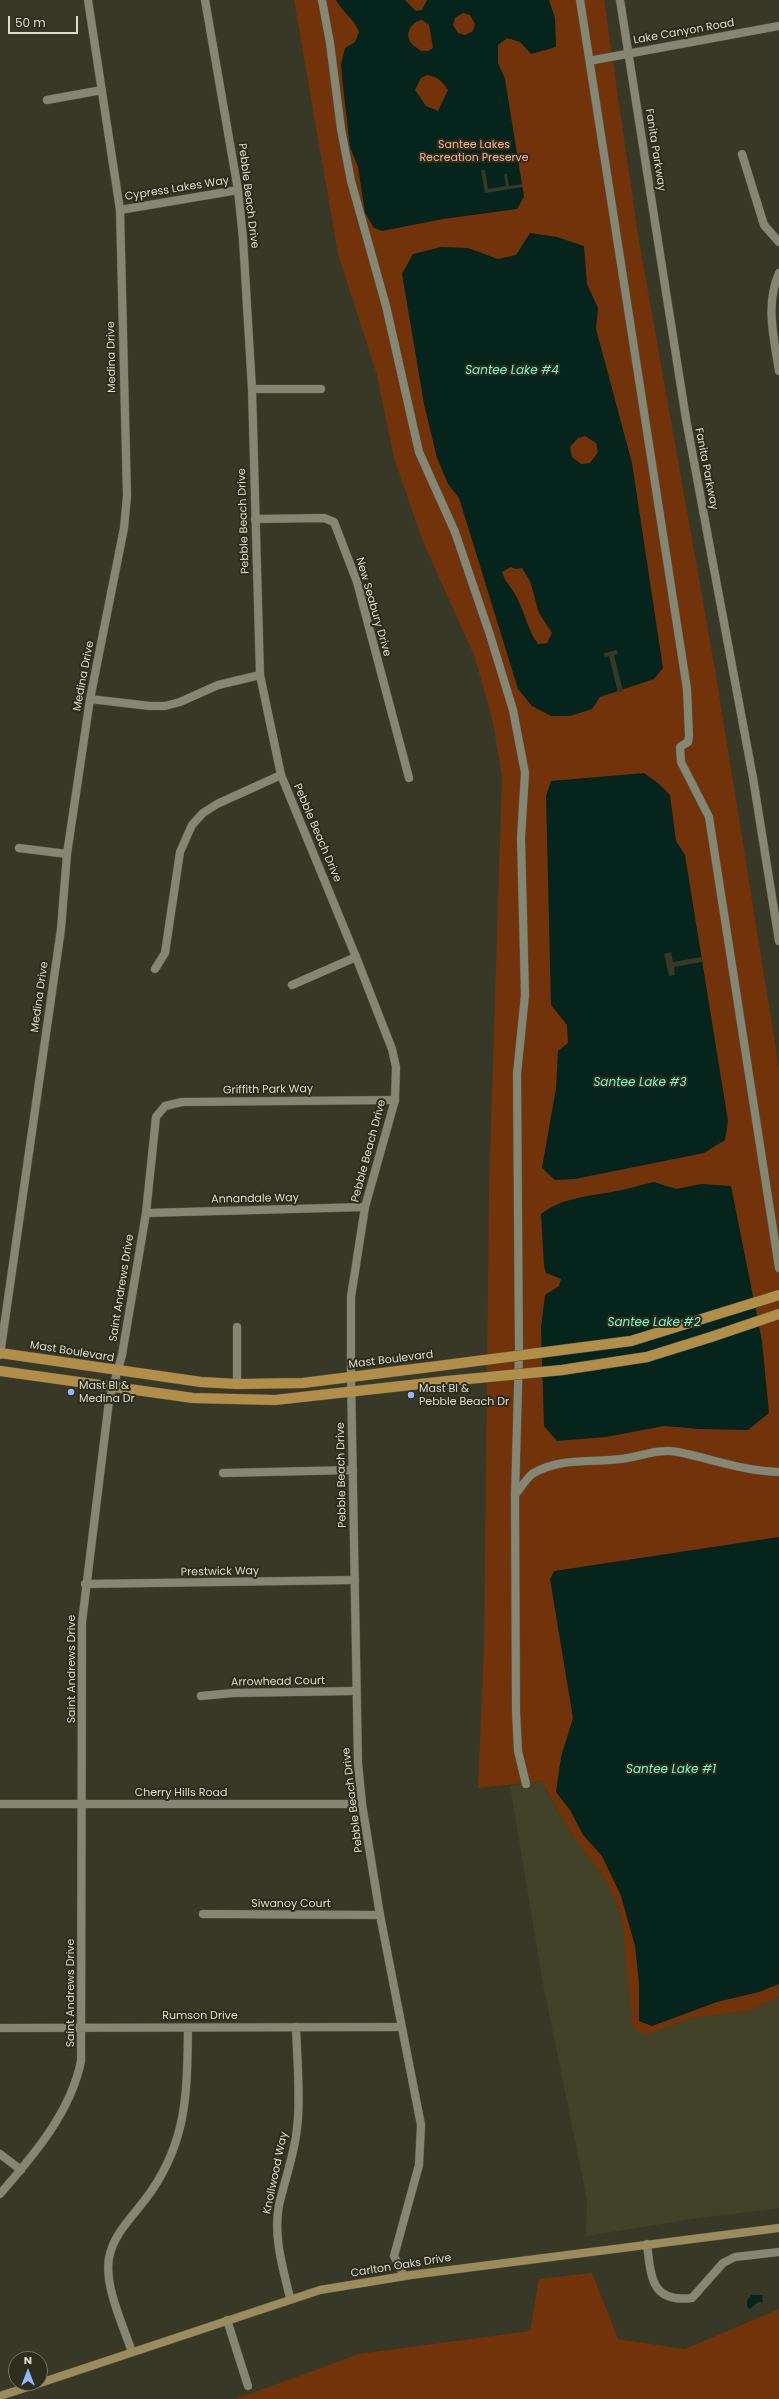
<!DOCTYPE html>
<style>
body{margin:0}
#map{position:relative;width:779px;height:2399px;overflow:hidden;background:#373825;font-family:Poppins,sans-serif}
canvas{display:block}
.north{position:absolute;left:8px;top:2351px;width:40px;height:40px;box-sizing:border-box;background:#2d2d1b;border:1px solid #737363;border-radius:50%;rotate:0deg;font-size:11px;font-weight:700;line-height:16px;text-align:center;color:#dbdcd0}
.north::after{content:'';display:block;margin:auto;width:14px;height:18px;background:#92b7fd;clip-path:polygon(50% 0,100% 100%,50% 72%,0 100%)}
.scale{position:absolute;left:8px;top:16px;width:70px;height:18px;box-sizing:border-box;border:2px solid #dbdcd0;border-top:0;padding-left:5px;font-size:12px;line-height:14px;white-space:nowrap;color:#dbdcd0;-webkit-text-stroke:3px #2d2d1b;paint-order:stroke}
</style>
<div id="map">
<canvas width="779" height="2399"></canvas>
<div class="north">N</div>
<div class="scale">50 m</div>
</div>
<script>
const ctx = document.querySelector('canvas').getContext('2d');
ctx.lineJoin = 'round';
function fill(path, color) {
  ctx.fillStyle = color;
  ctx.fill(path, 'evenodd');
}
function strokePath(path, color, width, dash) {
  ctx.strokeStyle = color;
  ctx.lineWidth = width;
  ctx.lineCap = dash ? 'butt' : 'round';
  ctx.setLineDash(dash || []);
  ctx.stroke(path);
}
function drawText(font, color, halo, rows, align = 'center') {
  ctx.font = font + ' Poppins,sans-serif';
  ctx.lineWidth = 4;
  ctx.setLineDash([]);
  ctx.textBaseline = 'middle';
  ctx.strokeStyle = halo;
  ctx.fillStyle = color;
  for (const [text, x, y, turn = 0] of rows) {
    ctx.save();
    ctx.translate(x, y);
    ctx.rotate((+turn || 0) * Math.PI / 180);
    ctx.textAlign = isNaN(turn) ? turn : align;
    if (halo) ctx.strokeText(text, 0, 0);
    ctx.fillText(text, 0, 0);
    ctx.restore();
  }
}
fill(new Path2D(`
 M545 1781V1788L574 1839 600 1871 614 1897 622 1919 626 1952 648 2034 691 2018 749 2011 779 1997V2208L700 2218 586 2236 587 2200 543 1984 510 1786Z`), '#424228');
fill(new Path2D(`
 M294 0H604L638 235 716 675 779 1069V1997L749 2011 691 2018 648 2034 638 2033 632 2023 622 1919 614 1897 600 1871 574 1839 545 1787V1781L478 1788 484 1647 489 1191 502 776 492 718 474 655 423 542 394 458 377 375 338 254Z
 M592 2273 618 2339 685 2349 779 2309V2399H236L359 2354 530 2331 539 2279Z`), '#72330b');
fill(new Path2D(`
 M336 0H405L416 11 422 10 427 0H549L555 18 556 47 531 54 520 42 507 38 498 45V63L505 79 524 197 517 209 443 219 382 231 374 228 365 213 358 167 350 147 343 86 341 64 345 48 355 42 359 32C354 18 343 13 336 0ZM463 13 470 15 475 24 473 31 465 35 458 33 453 25 455 18ZM422 20 429 25 433 48 428 51H421C418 48 413 46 411 43 404 34 412 21 422 20ZM427 75C438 77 442 81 448 90L438 111 426 106 415 90 421 78Z
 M530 233 557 237 584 246 587 284 598 308 596 329 632 463 663 668 654 679 600 697 592 709 570 716H551L532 706 518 689 459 498 448 484 437 458 424 404 402 274 413 254 441 247 468 248 498 259 516 255ZM585 436 596 443 598 452 590 463 581 464 572 457 570 447 578 438ZM511 567 515 569 522 568 530 581 539 613 552 633 547 643 538 644C526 628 524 607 513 591 508 583 505 582 502 572Z
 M644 773 658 783 670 795 676 841 685 855 728 1121 725 1140 704 1153 575 1179 555 1180 542 1168 556 1088 558 1051 568 1043 567 1025 551 1005 546 796 551 781Z
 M654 1182 676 1189 701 1184 731 1186 762 1341 769 1413 748 1430 699 1429 664 1426 606 1437 557 1441 544 1426 541 1327 545 1295 559 1286 561 1279 546 1273 544 1266 541 1214C562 1198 585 1197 611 1192 625 1190 640 1185 654 1182Z
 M779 1537V1984L759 1992 717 2002 652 2026 639 2021V1983L635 1946 621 1896 602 1856 583 1835 570 1810 556 1792 561 1757 573 1718 550 1579 554 1571Z
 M751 2295H762L763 2302H758L750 2309 747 2307V2301Z`), '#05241b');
fill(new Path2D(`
 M481 170H485L488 189 506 186 504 174H507L509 186 522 184 523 187 485 193Z
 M617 650 618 654 614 655 623 691 618 693 609 656 605 657 604 653Z
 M671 952 673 962 701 957 702 962 674 967 675 975 669 976 664 954Z`), '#373825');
const minor = new Path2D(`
 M322 0 330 43 341 129 351 181 386 306 419 452 455 532 490 635 513 710 525 773 521 838 525 995 517 1074 519 1353 515 1495
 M580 0 687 689 689 736 688 742 680 747 681 762 709 817 779 1268
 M47 100 102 90
 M742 154 764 225 779 242
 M120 210 238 190
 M779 273C765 305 774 338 779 371
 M252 389H321
 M255 519 324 518 334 522 357 582 409 778
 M90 699 150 706H165L180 702 218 685 260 675
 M19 848 67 854
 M155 969 165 953 180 852 192 825 203 813 217 804 281 775
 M292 985 356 957
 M146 1213 365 1207
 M237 1327V1384
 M0 1355 61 929 67 854 90 699 124 528 127 496 120 210 88 0
 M223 1473 353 1470
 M85 1584 355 1580
 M201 1696 233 1693 355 1691
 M526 1784 518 1751 516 1711 515 1495C520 1489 526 1479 532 1474 560 1457 590 1463 621 1459 640 1457 658 1448 678 1452 713 1459 742 1471 779 1472
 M0 1804H362
 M203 1914 380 1915
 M0 2028 401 2027
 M0 2154 21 2170
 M0 2194C33 2156 71 2112 81 2061L82 1622 109 1401 122 1355 146 1213 156 1117 165 1106 182 1102 395 1100
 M647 2244C651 2277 651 2303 692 2298L723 2263 735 2257 779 2252
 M290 2298C283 2268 273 2237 279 2205 286 2176 296 2149 298 2118 300 2088 297 2057 296 2027
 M227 2320 248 2386
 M132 2352C123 2325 104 2286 109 2258 114 2231 137 2213 152 2190 188 2137 187 2089 188 2028`);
const tertiary = new Path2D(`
 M205 0 238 190 243 239 252 389 260 675 281 775 356 957 392 1049 396 1067 395 1100 365 1207 351 1297V1377L358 1763 362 1804 380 1915 421 2125 419 2165 394 2256 404 2276
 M620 0 686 419 753 778 779 941
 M594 60 779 26`);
const secondary = new Path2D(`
 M40 2383 320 2290 411 2275 779 2228
 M0 2396 40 2383`);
const primary = new Path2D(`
 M711 1337 779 1314
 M0 1353 201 1382 237 1384 303 1383 446 1365
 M0 1371 193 1398 275 1400 447 1381`);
strokePath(minor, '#545444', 9);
strokePath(tertiary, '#545444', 9);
strokePath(secondary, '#545444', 9);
strokePath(primary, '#545444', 11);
strokePath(minor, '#868772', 8);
strokePath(tertiary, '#868772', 8);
strokePath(secondary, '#9b8b5d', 8);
strokePath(primary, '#b18f48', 10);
const primaryBridge = new Path2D(`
 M446 1365 631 1341 779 1295
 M447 1381 562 1370 647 1357 711 1337`);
strokePath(primaryBridge, '#545444', 11, []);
strokePath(primaryBridge, '#b18f48', 10);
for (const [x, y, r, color] of [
 [71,1392,4,"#92b7fd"],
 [411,1395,4,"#92b7fd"]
]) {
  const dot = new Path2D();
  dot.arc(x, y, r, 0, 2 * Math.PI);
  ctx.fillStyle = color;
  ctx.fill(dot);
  strokePath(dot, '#2d2d1b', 1.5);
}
drawText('11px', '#dbdcd0', '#2d2d1b', [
 ["Lake Canyon Road",684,32,-10],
 ["Fanita Parkway",655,150,81],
 ["Cypress Lakes Way",177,189,-9],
 ["Pebble Beach Drive",248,196,83],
 ["Medina Drive",112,357,-91],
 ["Fanita Parkway",706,469,79],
 ["Pebble Beach Drive",244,521,-92],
 ["New Seabury Drive",373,607,74],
 ["Medina Drive",84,676,-79],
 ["Pebble Beach Drive",317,833,67],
 ["Medina Drive",40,997,-82],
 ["Griffith Park Way",268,1090,-1],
 ["Pebble Beach Drive",369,1151,-75],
 ["Annandale Way",255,1199,-1],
 ["Saint Andrews Drive",122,1288,-81],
 ["Mast Boulevard",72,1352,9],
 ["Mast Boulevard",391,1360,-7],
 ["Pebble Beach Drive",342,1475,-91],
 ["Prestwick Way",220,1572,-1],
 ["Saint Andrews Drive",72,1669,-90],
 ["Arrowhead Court",278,1682,-1],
 ["Cherry Hills Road",181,1793],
 ["Pebble Beach Drive",353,1800,-97],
 ["Siwanoy Court",291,1904],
 ["Saint Andrews Drive",71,1993,-90],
 ["Rumson Drive",200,2016],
 ["Knollwood Way",276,2173,-78],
 ["Carlton Oaks Drive",401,2266,-9]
]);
drawText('11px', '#fdaf88', '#2d2d1b', [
 ["Santee Lakes",474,145],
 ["Recreation Preserve",474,158]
]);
drawText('11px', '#dbdcd0', '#2d2d1b', [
 ["Mast Bl &",79,1386],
 ["Medina Dr",79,1399],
 ["Mast Bl &",419,1389],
 ["Pebble Beach Dr",419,1402]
], 'left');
drawText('italic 12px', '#75fad0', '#2d2d1b', [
 ["Santee Lake #4",512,371],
 ["Santee Lake #3",640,1083],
 ["Santee Lake #2",654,1323],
 ["Santee Lake #1",671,1770]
]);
</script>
